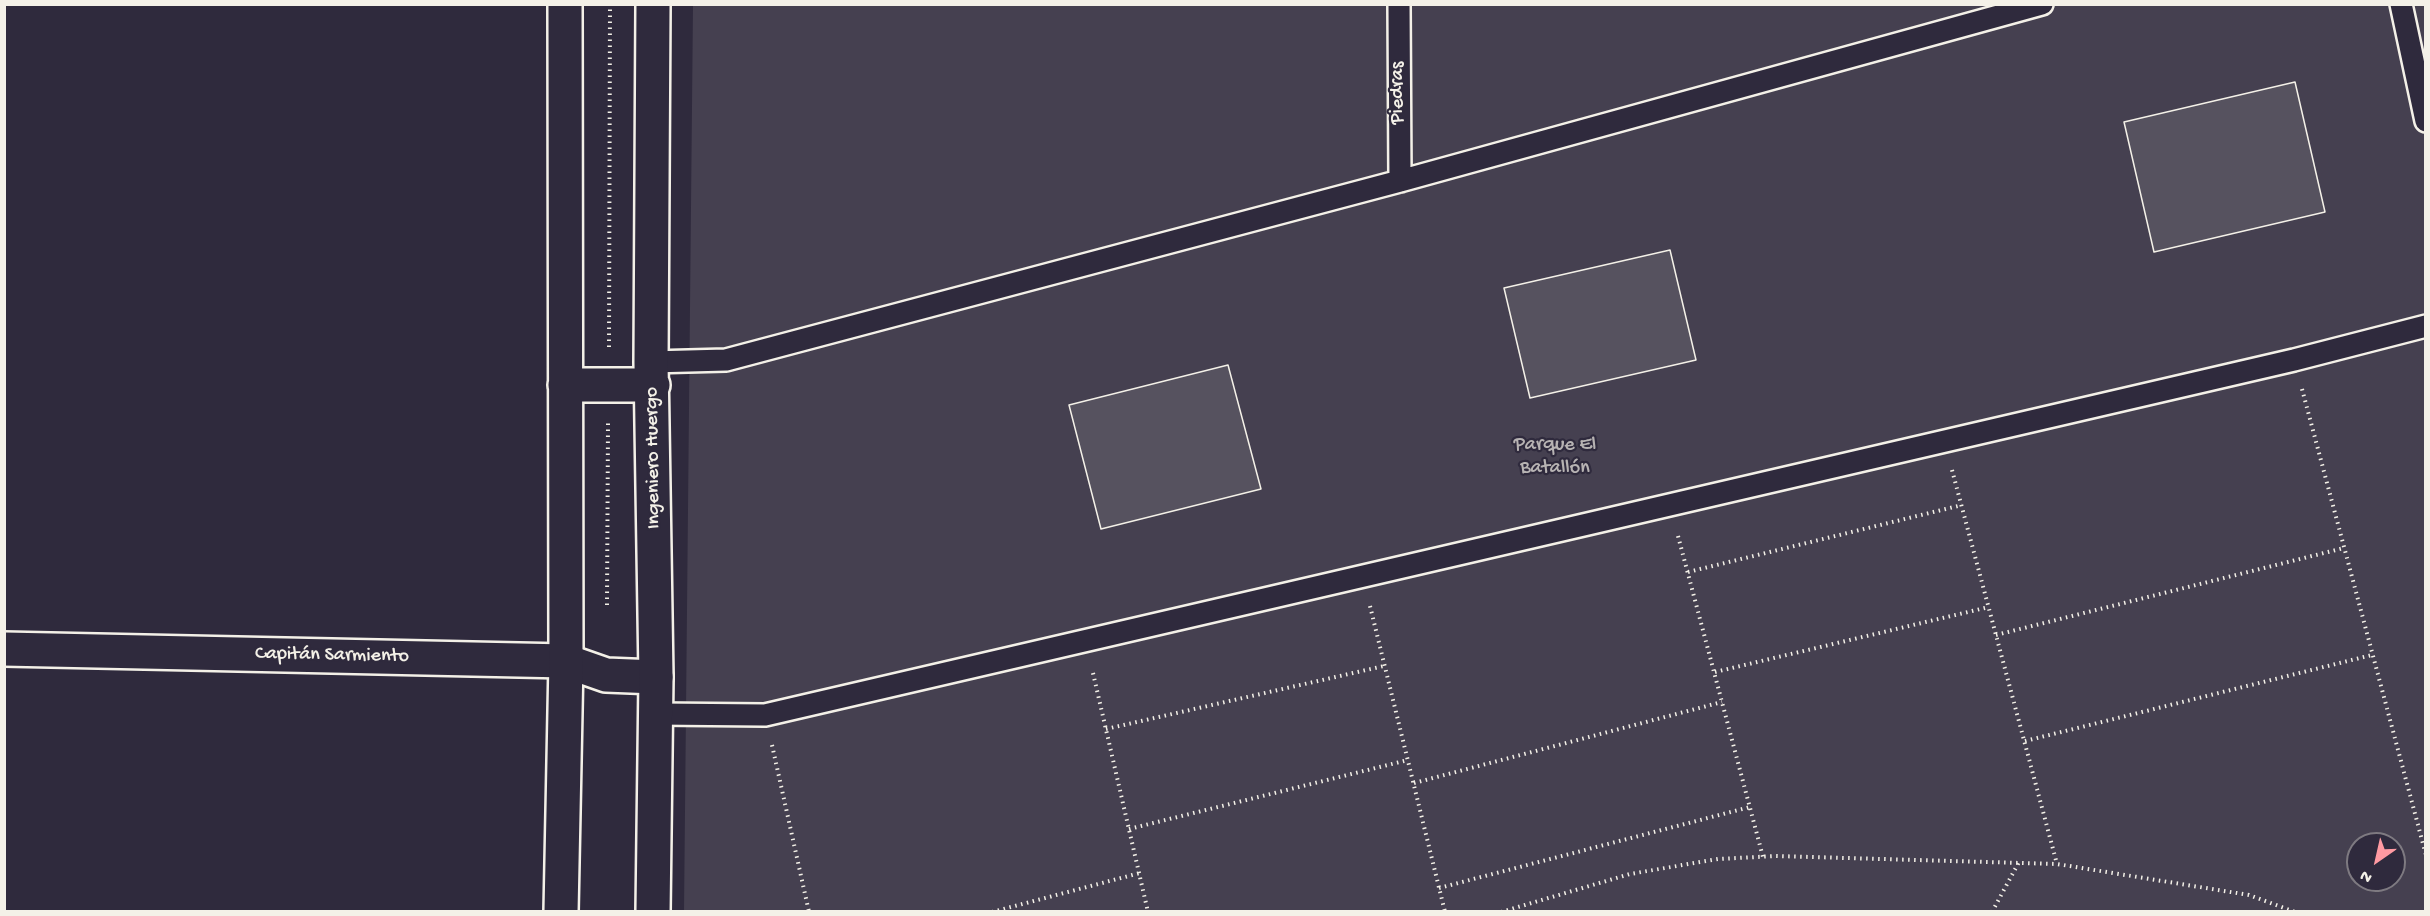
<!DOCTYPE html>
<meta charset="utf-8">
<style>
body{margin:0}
#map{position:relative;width:2430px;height:916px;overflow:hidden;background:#2f2a3d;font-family:"Gochi Hand",sans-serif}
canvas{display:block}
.frame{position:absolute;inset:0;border:6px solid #f4f1e8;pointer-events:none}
.north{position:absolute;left:2346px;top:832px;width:60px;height:60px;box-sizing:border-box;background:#2f2a3d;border:2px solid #7e7a81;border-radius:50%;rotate:214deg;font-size:16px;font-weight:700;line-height:24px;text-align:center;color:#f4f1e8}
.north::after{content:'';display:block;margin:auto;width:21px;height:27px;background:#ff9aa2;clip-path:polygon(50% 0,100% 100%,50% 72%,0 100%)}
</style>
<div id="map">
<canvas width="2430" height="916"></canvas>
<div class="frame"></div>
<div class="north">N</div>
</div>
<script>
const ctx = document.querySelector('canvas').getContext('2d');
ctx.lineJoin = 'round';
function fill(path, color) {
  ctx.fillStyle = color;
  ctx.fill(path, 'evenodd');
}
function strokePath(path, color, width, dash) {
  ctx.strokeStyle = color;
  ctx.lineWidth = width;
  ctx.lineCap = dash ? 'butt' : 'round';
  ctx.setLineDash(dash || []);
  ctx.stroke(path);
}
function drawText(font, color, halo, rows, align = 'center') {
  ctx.font = font + ' "Gochi Hand",sans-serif';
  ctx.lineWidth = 4.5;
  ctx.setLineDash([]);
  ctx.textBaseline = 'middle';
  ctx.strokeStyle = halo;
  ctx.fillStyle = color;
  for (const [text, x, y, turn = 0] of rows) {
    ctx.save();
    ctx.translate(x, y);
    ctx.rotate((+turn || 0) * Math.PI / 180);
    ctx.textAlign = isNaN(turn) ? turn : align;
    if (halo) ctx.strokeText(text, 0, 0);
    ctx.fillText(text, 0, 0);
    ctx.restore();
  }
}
fill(new Path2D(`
 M693 5H2425V911H684ZM2358 844H2394V880H2358Z`), '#454050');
const building = new Path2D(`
 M2295 82 2325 212 2154 252 2124 122Z
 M1670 250 1696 360 1530 398 1504 288Z
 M1228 365 1261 489 1101 529 1069 405Z`);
fill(building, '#56525f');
strokePath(building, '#f4f1e8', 1.5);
const lane = new Path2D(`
 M1399 4 1400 181
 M2401 4 2426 121
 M651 362 726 360 1400 181 2042 4
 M656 714 765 715 2294 360 2426 326`);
const street = new Path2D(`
 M4 649 566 661 606 675 656 677`);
const secondary = new Path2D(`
 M565 385H653
 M561 912 566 661 565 4
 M653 912 656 677 651 362 653 4`);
strokePath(lane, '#f4f1e8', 26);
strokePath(street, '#f4f1e8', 38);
strokePath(secondary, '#f4f1e8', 38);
strokePath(new Path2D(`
 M609 347 610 4
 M2302 389 2426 855
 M1952 470 2057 864
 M1678 536 1763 857
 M1688 572 1962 505
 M607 605 608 423
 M1370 606 1445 912
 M1996 635 2344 548
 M1715 672 1989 607
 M1093 673 1148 912
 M1106 729 1384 666
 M2025 741 2372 655
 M772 745 809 912
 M1414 783 1722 702
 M1129 829 1408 760
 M1439 888 1750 807
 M992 912 1140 873
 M1501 912 1630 874 1718 859 1776 856 2057 864 2249 895 2295 912
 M1992 912 2019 862`), '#f4f1e8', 4, [1.5, 4.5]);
strokePath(lane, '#2f2a3d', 21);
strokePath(street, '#2f2a3d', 33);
strokePath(secondary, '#2f2a3d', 33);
drawText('20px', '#f4f1e8', '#2f2a3d', [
 ["Piedras",1399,93,-90],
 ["Ingeniero Huergo",654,458,-91],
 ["Capitán Sarmiento",332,656,1]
]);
drawText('20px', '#b7b3b3', '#2f2a3d', [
 ["Parque El",1555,446],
 ["Batallón",1555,469]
]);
</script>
